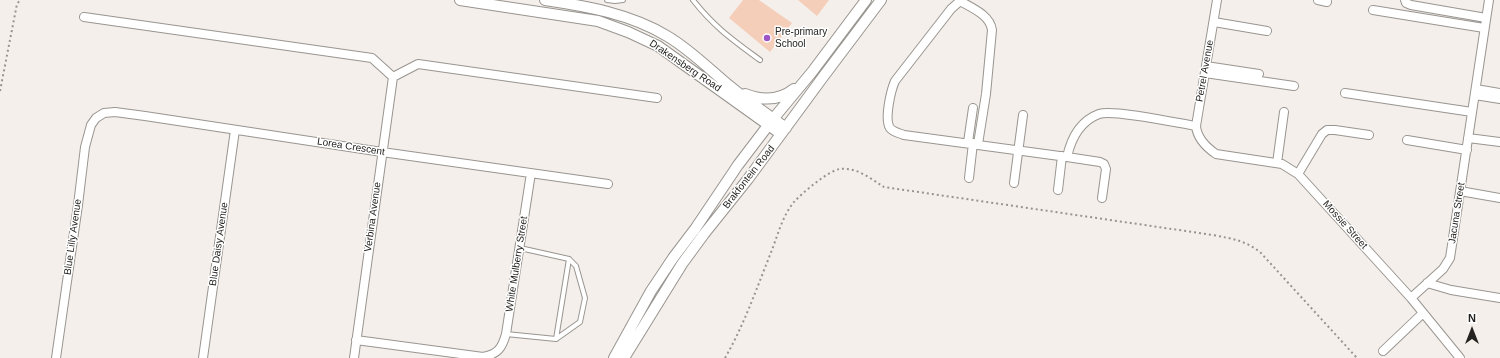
<!DOCTYPE html>
<style>
body{margin:0}
#map{position:relative;width:1500px;height:358px;overflow:hidden;background:#f4efea;font-family:Arial,sans-serif}
canvas{display:block}
.north{position:absolute;left:1452px;top:310px;width:40px;height:40px;-webkit-text-stroke:3px #fff;paint-order:stroke;rotate:0deg;font-size:11px;font-weight:700;line-height:16px;text-align:center;color:#242321}
.north::after{content:'';display:block;margin:auto;width:14px;height:18px;background:#242321;clip-path:polygon(50% 0,100% 100%,50% 72%,0 100%)}
</style>
<div id="map">
<canvas width="1500" height="358"></canvas>
<div class="north">N</div>
</div>
<script>
const ctx = document.querySelector('canvas').getContext('2d');
ctx.lineJoin = 'round';
function fill(path, color) {
  ctx.fillStyle = color;
  ctx.fill(path, 'evenodd');
}
function strokePath(path, color, width, dash) {
  ctx.strokeStyle = color;
  ctx.lineWidth = width;
  ctx.lineCap = dash ? 'butt' : 'round';
  ctx.setLineDash(dash || []);
  ctx.stroke(path);
}
function drawText(font, color, halo, rows, align = 'center') {
  ctx.font = font + ' Arial,sans-serif';
  ctx.lineWidth = 3;
  ctx.setLineDash([]);
  ctx.textBaseline = 'middle';
  ctx.strokeStyle = halo;
  ctx.fillStyle = color;
  for (const [text, x, y, turn = 0] of rows) {
    ctx.save();
    ctx.translate(x, y);
    ctx.rotate((+turn || 0) * Math.PI / 180);
    ctx.textAlign = isNaN(turn) ? turn : align;
    if (halo) ctx.strokeText(text, 0, 0);
    ctx.fillText(text, 0, 0);
    ctx.restore();
  }
}
fill(new Path2D(`
 M743 0H759L792 23 770 52 729 18Z
 M798 0H829L817 16Z`), '#f5ceba');
const service = new Path2D(`
 M607 0 615 1 623 0
 M693 0C714 27 733 40 760 60
 M506 334 556 339 580 322 585 298 576 266 569 259 520 248
 M556 339 569 259`);
const minor = new Path2D(`
 M1217 0 1196 126C1197 138 1206 147 1216 154L1282 164 1298 174 1411 298 1460 358
 M1318 0 1327 2
 M1405 0 1406 3 1411 5 1486 18
 M1373 10 1484 28
 M84 17 372 58 393 77
 M1214 22 1267 31
 M1206 66 1259 74
 M1205 73 1294 86
 M393 77 418 64 657 98
 M1476 89 1500 93
 M1345 93 1472 112
 M1475 95 1500 99
 M1468 138 1500 142
 M1407 140 1467 150
 M968 142 973 108
 M978 144 986 94 992 30C990 15 972 8 960 1L951 9 895 81C891 90 884 119 890 128 893 132 899 133 904 135L1067 157C1071 139 1080 121 1099 114 1113 109 1177 123 1196 126
 M1067 157 1100 162 1104 164 1106 169 1102 198
 M1277 163 1284 112
 M1298 174 1322 134 1327 130H1335L1369 135
 M969 178 973 143
 M1014 183 1023 115
 M1058 190 1062 156
 M1460 191 1500 198
 M1427 283 1451 290 1500 298
 M1411 298 1443 269 1450 258 1489 0
 M356 340 483 357C498 354 502 348 506 334L531 173
 M1383 351 1423 313
 M56 358 78 205 85 147 91 125 96 118 104 113 115 112 145 116 382 152 608 184
 M203 358 235 130
 M354 358 393 77`);
const tertiary = new Path2D(`
 M460 0 598 21 628 32 658 46 781 134
 M545 0C586 6 631 14 667 36 691 50 711 71 732 88 749 102 768 115 786 128
 M745 94C763 101 779 101 794 89
 M614 358 651 291 673 258 695 229 738 165 773 119 812 72 866 0
 M624 358 682 264 704 234 748 179 823 77 881 0`);
strokePath(service, '#999590', 6);
strokePath(minor, '#999590', 10);
strokePath(tertiary, '#999590', 12);
strokePath(new Path2D(`
 M0 91 17 4 20 0
 M725 358C744 325 756 290 770 255 777 238 782 216 794 202 801 194 829 170 840 169 857 167 871 179 884 187L1213 235C1233 239 1244 240 1260 252L1357 358`), '#979490', 2, [2, 3]);
strokePath(service, '#fff', 4);
strokePath(minor, '#fff', 8);
strokePath(tertiary, '#fff', 10);
for (const [x, y, r, color] of [
 [767,38,4,"#9d54c7"]
]) {
  const dot = new Path2D();
  dot.arc(x, y, r, 0, 2 * Math.PI);
  ctx.fillStyle = color;
  ctx.fill(dot);
  strokePath(dot, '#fff', 1.5);
}
drawText('10px', '#242321', '#fff', [
 ["Pre-primary",775,32],
 ["School",775,44]
], 'left');
drawText('10px', '#242321', '#fff', [
 ["Drakensberg Road",685,66,34],
 ["Petrel Avenue",1205,71,-80],
 ["Lorea Crescent",351,147,9],
 ["Brakfontein Road",749,177,-52],
 ["Jacuna Street",1457,213,-81],
 ["Verbina Avenue",373,217,-82],
 ["Mossie Street",1345,225,48],
 ["Blue Lilly Avenue",73,237,-82],
 ["Blue Daisy Avenue",219,244,-82],
 ["White Mulberry Street",517,264,-81]
]);
</script>
